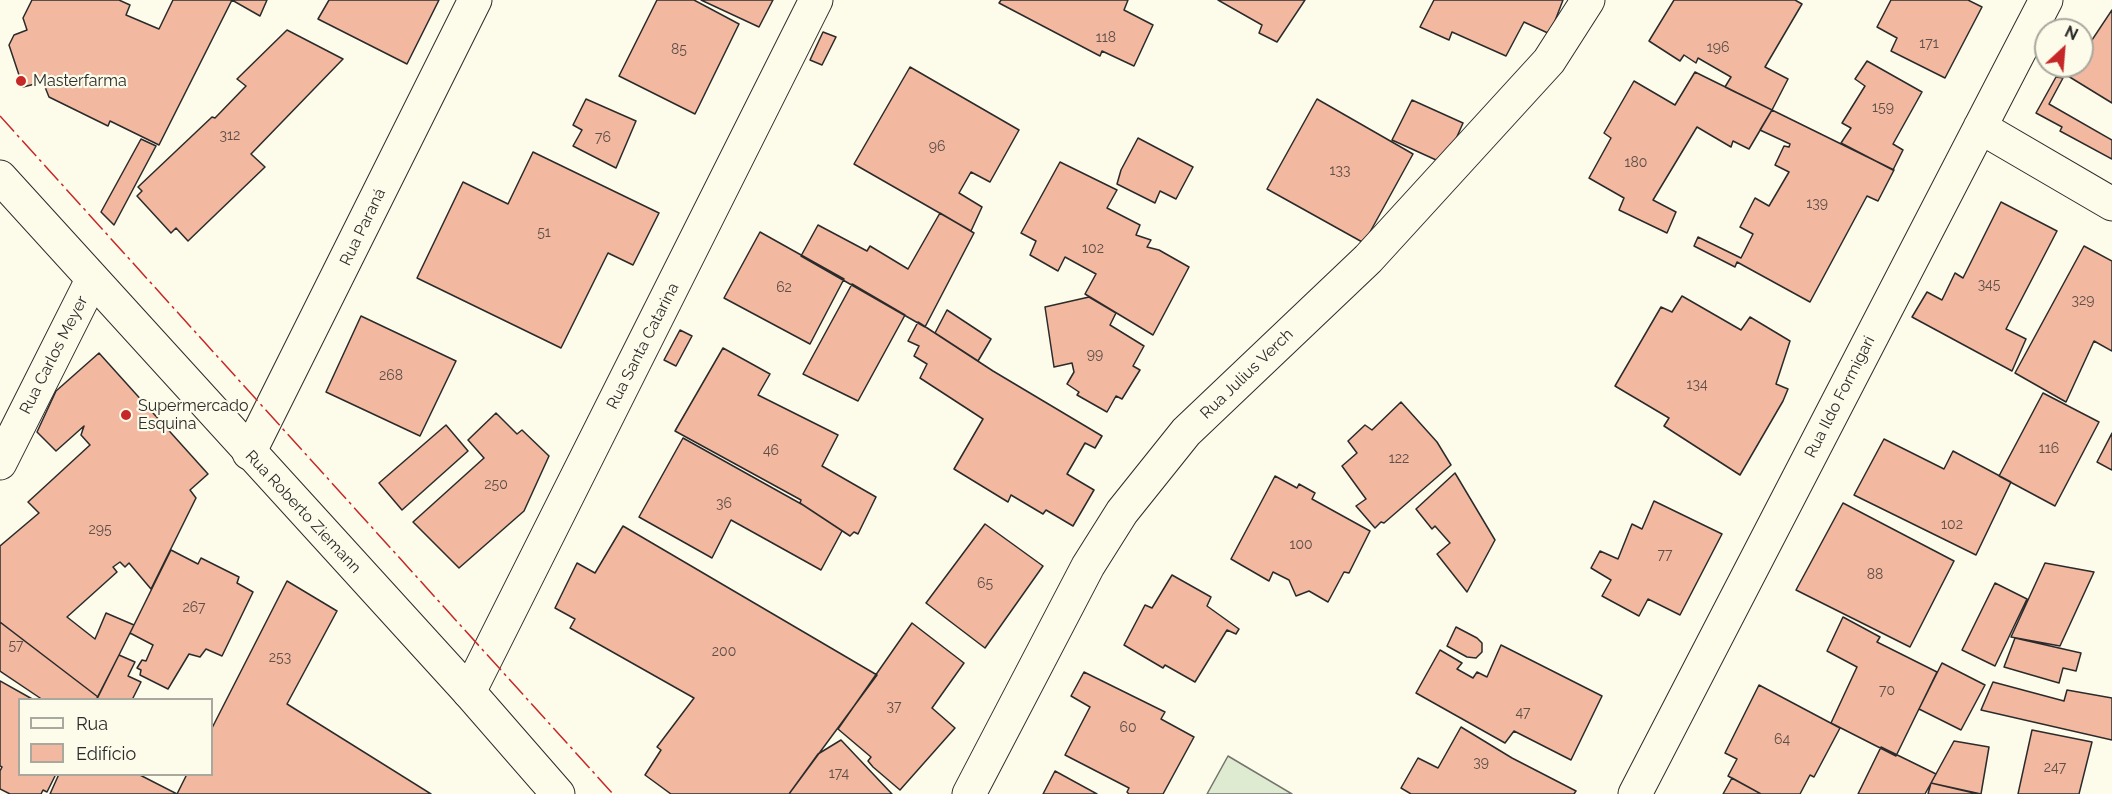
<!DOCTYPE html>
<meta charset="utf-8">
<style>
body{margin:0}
#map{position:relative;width:2112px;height:794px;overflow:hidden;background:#fdfbea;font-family:Raleway,sans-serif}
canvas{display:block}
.legend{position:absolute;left:18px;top:698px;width:195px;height:78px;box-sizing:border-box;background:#fdfbea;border:2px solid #a9a89e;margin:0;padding:8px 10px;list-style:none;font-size:18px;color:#2b2b2b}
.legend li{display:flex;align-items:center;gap:12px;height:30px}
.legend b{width:30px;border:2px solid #a9a89e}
.north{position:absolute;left:2034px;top:18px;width:60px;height:60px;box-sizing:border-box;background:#fdfbea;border:2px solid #a9a89e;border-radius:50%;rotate:26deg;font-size:16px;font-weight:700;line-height:24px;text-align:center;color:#2b2b2b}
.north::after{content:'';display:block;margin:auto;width:21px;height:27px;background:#c62828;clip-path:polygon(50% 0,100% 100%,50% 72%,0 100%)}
</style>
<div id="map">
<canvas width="2112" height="794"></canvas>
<ul class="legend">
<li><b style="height:8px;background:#fdfbea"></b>Rua</li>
<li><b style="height:16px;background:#f2b8a0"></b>Edifício</li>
</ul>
<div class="north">N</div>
</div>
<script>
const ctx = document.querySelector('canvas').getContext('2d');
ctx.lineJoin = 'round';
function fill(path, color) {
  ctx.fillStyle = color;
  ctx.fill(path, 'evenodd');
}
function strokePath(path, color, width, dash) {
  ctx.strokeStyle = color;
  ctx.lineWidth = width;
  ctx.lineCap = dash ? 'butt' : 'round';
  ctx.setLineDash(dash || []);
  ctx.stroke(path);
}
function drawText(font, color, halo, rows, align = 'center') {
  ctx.font = font + ' Raleway,sans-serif';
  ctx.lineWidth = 4.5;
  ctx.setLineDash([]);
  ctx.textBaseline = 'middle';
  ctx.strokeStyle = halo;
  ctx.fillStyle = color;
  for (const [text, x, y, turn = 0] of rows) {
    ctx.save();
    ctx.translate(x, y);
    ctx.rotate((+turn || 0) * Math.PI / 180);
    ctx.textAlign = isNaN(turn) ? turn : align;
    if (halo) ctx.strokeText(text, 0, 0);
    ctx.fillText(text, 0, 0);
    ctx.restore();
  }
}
const green = new Path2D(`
 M1228 756 1292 794H1207Z`);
fill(green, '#deebd1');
strokePath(green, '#74746e', 1.5);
const building = new Path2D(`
 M32 0H119L130 5 126 15 159 29 173 0H232L159 145 110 121 108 126 49 97 43 82 23 87 9 45 14 35 27 30 23 18Z
 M232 0H267L260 16Z
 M329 0H439L407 64 318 19Z
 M657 0H694L739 24 695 114 619 76Z
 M701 0H773L759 27Z
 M1001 0H1128L1124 10 1153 25 1134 66 1102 51 1100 56 999 3Z
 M1218 0H1305L1277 42 1259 33 1262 25Z
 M1434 0H1563L1550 34 1524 22 1506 56 1452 32 1449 40 1420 27Z
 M1674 0H1795L1802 4 1765 67 1788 79 1772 110 1725 87 1731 77 1698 58 1696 63 1684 55 1680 61 1649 41Z
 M1891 0H1968L1982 7 1945 78 1891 51 1897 38 1877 27Z
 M2112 10V103L2068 76 2075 66H2082V55Z
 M287 30 343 59 251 154 265 167 188 241 176 228 171 233 137 196 142 191 138 187 212 117 215 118 246 86 237 79Z
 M823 32 836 37 822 65 810 60Z
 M1867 61 1922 92 1893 144 1903 150 1893 170 1841 143 1851 128 1842 123 1865 86 1855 79Z
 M910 67 1019 130 990 182 971 172 959 193 982 207 971 231 854 164Z
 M1695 72 1772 110 1749 149 1733 141 1731 147 1697 127 1653 200 1676 212 1667 233 1619 210 1624 198 1589 178 1611 138 1604 133 1634 81 1675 105Z
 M2056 77 2063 78 2049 104 2112 140V159L2060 131 2062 127 2036 113Z
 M586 99 636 121 616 168 573 146 582 130 573 125Z
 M1317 99 1413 154 1364 243 1267 189Z
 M1412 100 1463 123 1445 164 1392 140Z
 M1772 110 1894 170 1878 201 1867 196 1810 302 1737 262 1735 267 1694 246 1698 237 1741 258 1753 234 1740 227 1755 198 1769 206 1789 172 1775 165 1784 146 1789 147 1790 144 1760 130Z
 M1138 138 1193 167 1176 199 1160 191 1155 203 1117 184 1121 170Z
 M141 139 156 146 114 225 101 212Z
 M533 152 659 213 633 265 608 253 561 348 417 278 463 182 508 204Z
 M1060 162 1117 190 1107 208 1140 225 1136 235 1151 240 1147 247 1159 250 1189 267 1153 335 1085 294 1096 274 1065 257 1058 271 1030 255 1036 241 1021 233Z
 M2001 202 2057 231 2006 329 2026 339 2012 371 1912 317 1927 292 1942 300 1955 273 1963 278Z
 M940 213 974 233 925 327 801 256 818 225 867 251 870 246 908 269Z
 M760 232 844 279 810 344 724 298Z
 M2084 246 2112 261V351L2094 341 2066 402 2015 373Z
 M852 284 905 315 858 401 803 374Z
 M1682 296 1741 330 1750 317 1790 341 1776 384 1788 389 1783 401 1740 475 1664 426 1669 418 1615 386 1661 307 1672 312Z
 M1089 297 1116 313 1110 325 1144 346 1133 366 1140 370 1122 399 1116 396 1107 412 1077 395 1079 392 1067 384 1074 372 1072 363 1054 367 1045 307Z
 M947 310 991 339 978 361 935 333Z
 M361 316 456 361 420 436 326 392Z
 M918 322 993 371 1102 436 1095 448 1085 443 1067 474 1094 490 1073 526 1046 510 1043 514 1011 495 1008 502 954 469 983 419 920 378 927 364 914 356 919 346 908 341Z
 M680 330 692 336 676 366 664 360Z
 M723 348 770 374 758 395 838 435 822 466 876 497 858 534 854 532 850 536 800 503 801 500 675 431Z
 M99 353 208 474 190 490 196 498 151 589 129 563 125 567 120 562 113 567 117 572 67 617 95 639 106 613 134 625 98 697 0 622V546L39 513 28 502 90 445 81 435 84 426 56 451 37 432 56 391Z
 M2043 393 2099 422 2055 506 1999 476Z
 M1401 402 1437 442 1451 465 1384 523 1381 522 1375 528 1356 506 1366 499 1342 466 1357 453 1348 441 1365 425 1372 430Z
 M496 413 517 434 522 430 549 456 524 511 459 568 413 522 484 458 468 440Z
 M446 425 468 451 402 510 379 483Z
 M2112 433V470L2097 462Z
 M683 438 803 505 842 531 821 570 731 520 712 558 639 517Z
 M1884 439 1944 469 1953 451 2011 482 1976 555 1854 495Z
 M1455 473 1495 540 1467 592 1437 554 1450 543 1435 526 1432 529 1416 509Z
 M1275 476 1297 488 1299 484 1315 493 1312 499 1370 531 1349 573 1344 572 1328 602 1309 591 1296 596 1289 580 1273 572 1269 581 1231 559Z
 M1654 501 1722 534 1680 615 1648 599 1639 616 1602 596 1611 580 1591 568 1600 551 1618 559 1632 524 1642 529Z
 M1843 503 1954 561 1910 647 1796 590Z
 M985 524 1043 566 985 648 926 603Z
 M623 526 877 675 789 794H671L645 775 661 750 657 747 694 698 570 628 575 619 555 608 577 563 595 573Z
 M171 550 198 564 201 558 239 577 237 583 253 592 222 656 206 649 200 657 189 654 168 689 140 675 141 670 137 668 142 660 146 661 153 645 130 633Z
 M2045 563 2094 572 2060 646 2011 637Z
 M1172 575 1211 597 1207 606 1239 629 1236 634 1227 630 1195 682 1165 665 1163 668 1124 645 1145 605 1152 608Z
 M287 581 337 611 287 704 431 794H177L187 774H212V728Z
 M1995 583 2027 599 1995 666 1962 650Z
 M1843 617 1880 637 1877 642 1937 672 1896 756 1831 723 1857 667 1827 651Z
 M0 622 98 697 96 700H43L0 671Z
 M912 623 964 663 932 708 955 728 900 790 873 767 868 761 871 757 838 729Z
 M1456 627 1477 638 1482 643V652L1476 658 1467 657 1447 646Z
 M2015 638 2081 653 2076 671 2063 668 2059 683 2004 667Z
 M1501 645 1602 696 1571 760 1514 731 1505 743 1416 693 1440 650 1462 663 1457 669 1473 678 1477 672 1487 677Z
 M119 655 135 662 128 676 141 682 132 700H96Z
 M1942 663 1985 685 1961 730 1919 709Z
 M1084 672 1165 712 1161 719 1194 737 1163 794H1129L1127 792 1129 788 1065 755 1090 707 1071 696Z
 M0 681 34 700H20V774H56L47 792 43 790 41 794H10L0 789V771L2 767 0 766Z
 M1993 682 2064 701 2067 690 2112 698V740L1981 710Z
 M1759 685 1840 728 1814 777 1810 775 1800 794H1761L1728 776 1737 759 1725 753Z
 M1461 727 1512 758 1576 791 1574 794H1411L1401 788 1418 758 1438 768Z
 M2032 730 2092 742 2079 794H2018Z
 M841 740 892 794H789L818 754Z
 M1954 741 1989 747 1981 794 1931 783Z
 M1881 747 1936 774 1925 794H1858Z
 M1055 771 1097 794H1043Z
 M59 774H138L177 794H50Z
 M1732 778 1761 794H1723Z
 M1931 783 1978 794H1928Z`);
fill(building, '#f2b8a0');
strokePath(building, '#2b2b2b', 1.5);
const minor = new Path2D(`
 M1980 127 2112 204
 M249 453 475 0
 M0 463 92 280
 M469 692 816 0
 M969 794 1088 566 1122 512 1186 432 1368 259 1549 61 1588 0
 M1635 794 2046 0`);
const secondary = new Path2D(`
 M0 177 469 692 558 794`);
strokePath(minor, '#2b2b2b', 35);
strokePath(secondary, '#2b2b2b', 35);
strokePath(minor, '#fdfbea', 33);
strokePath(secondary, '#fdfbea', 33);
strokePath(new Path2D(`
 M0 116 613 794`), '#c62828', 1.5, [21, 4.5, 3, 4.5]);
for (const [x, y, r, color] of [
 [21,81,6,"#c62828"],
 [126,415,6,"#c62828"]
]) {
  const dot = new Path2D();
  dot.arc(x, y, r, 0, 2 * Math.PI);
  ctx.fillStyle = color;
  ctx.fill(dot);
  strokePath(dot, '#fdfbea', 2);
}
drawText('14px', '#5d4e48', null, [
 ["118",1106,38],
 ["171",1929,44],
 ["196",1718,48],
 ["85",679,50],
 ["159",1883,108],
 ["312",230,136],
 ["76",603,138],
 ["96",937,147],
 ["180",1636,163],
 ["133",1340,171],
 ["139",1817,204],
 ["51",544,233],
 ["102",1093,249],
 ["345",1989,285],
 ["62",784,288],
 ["329",2083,301],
 ["99",1095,355],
 ["268",391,376],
 ["134",1697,385],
 ["116",2049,449],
 ["46",771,451],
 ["122",1399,459],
 ["250",496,485],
 ["36",724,504],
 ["102",1952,525],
 ["295",100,530],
 ["100",1301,545],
 ["77",1665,555],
 ["88",1875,575],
 ["65",985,584],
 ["267",194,608],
 ["57",16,646],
 ["200",724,652],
 ["253",280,658],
 ["70",1887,691],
 ["37",894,707],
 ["47",1523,713],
 ["60",1128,728],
 ["64",1782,740],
 ["39",1481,763],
 ["247",2055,768],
 ["174",839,774]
]);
drawText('16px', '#2b2b2b', '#fdfbea', [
 ["Masterfarma",33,81],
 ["Supermercado",138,406],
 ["Esquina",138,424]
], 'left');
drawText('16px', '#2b2b2b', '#fdfbea', [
 ["Rua Paraná",363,227,-64],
 ["Rua Santa Catarina",643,346,-63],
 ["Rua Carlos Meyer",54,355,-63],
 ["Rua Julius Verch",1247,374,-44],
 ["Rua Ildo Formigari",1840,397,-63],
 ["Rua Roberto Ziemann",303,512,47]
]);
</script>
